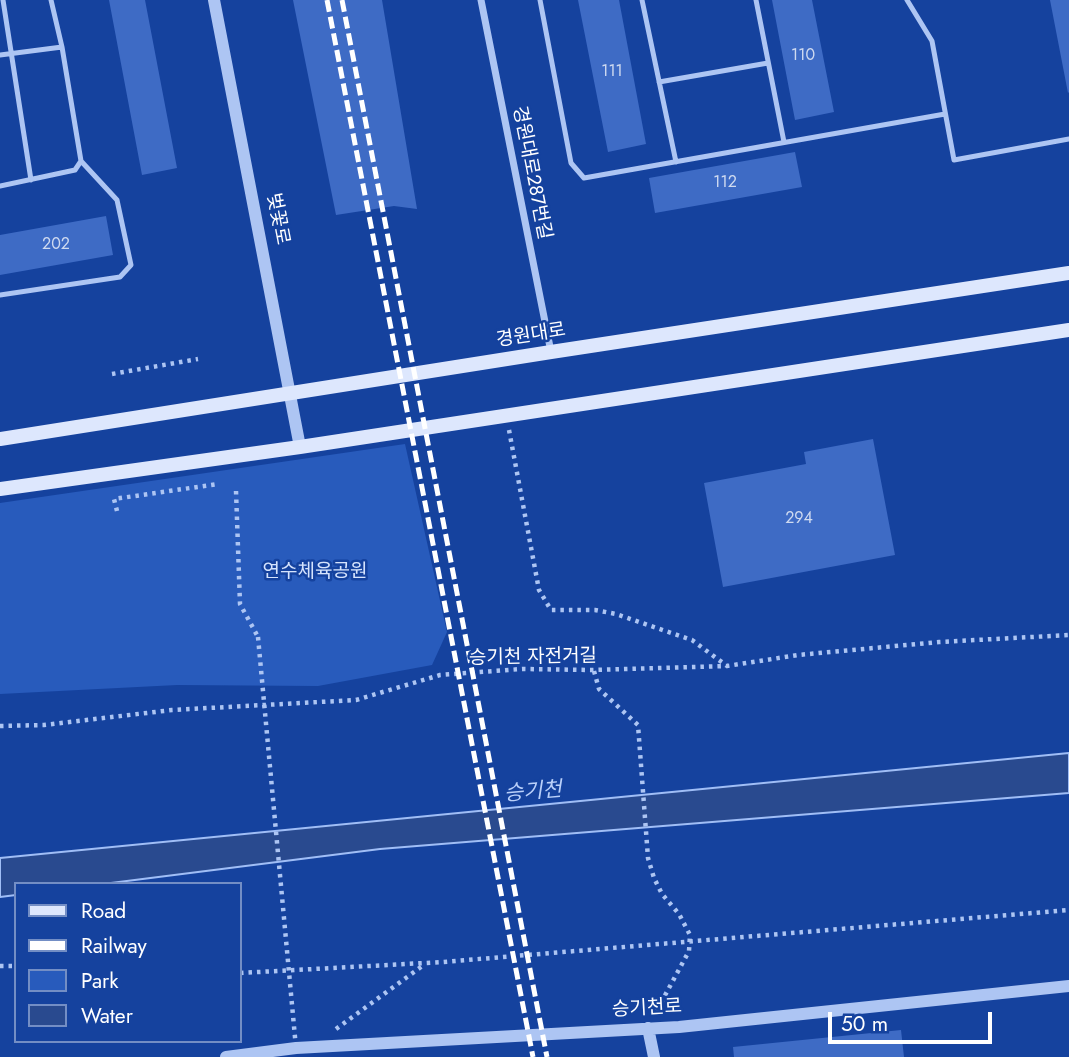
<!DOCTYPE html>
<meta charset="utf-8">
<style>
body{margin:0}
#map{position:relative;width:1069px;height:1057px;overflow:hidden;background:#15429e;font-family:Jost,sans-serif}
canvas{display:block}
.legend{position:absolute;left:14px;top:882px;width:228px;height:161px;box-sizing:border-box;background:#15429e;border:2px solid #738ec5;margin:0;padding:9px 12px;list-style:none;font-size:21px;color:#fff}
.legend li{display:flex;align-items:center;gap:14px;height:35px}
.legend b{width:35px;border:2px solid #738ec5}
.scale{position:absolute;left:828px;top:1012px;width:164px;height:32px;box-sizing:border-box;border:4px solid #fff;border-top:0;padding-left:9px;font-size:21px;line-height:24px;white-space:nowrap;color:#fff;-webkit-text-stroke:5px #15429e;paint-order:stroke}
</style>
<div id="map">
<canvas width="1069" height="1057"></canvas>
<ul class="legend">
<li><b style="height:9px;background:#dde7fd"></b>Road</li>
<li><b style="height:9px;background:#fff"></b>Railway</li>
<li><b style="height:19px;background:#285bbc"></b>Park</li>
<li><b style="height:19px;background:#294a8f"></b>Water</li>
</ul>
<div class="scale">50 m</div>
</div>
<script>
const ctx = document.querySelector('canvas').getContext('2d');
ctx.lineJoin = 'round';
function fill(path, color) {
  ctx.fillStyle = color;
  ctx.fill(path, 'evenodd');
}
function strokePath(path, color, width, dash) {
  ctx.strokeStyle = color;
  ctx.lineWidth = width;
  ctx.lineCap = dash ? 'butt' : 'round';
  ctx.setLineDash(dash || []);
  ctx.stroke(path);
}
function drawText(font, color, halo, rows, align = 'center') {
  ctx.font = font + ' Jost,"Noto Sans KR",sans-serif';
  ctx.lineWidth = 5;
  ctx.setLineDash([]);
  ctx.textBaseline = 'middle';
  ctx.strokeStyle = halo;
  ctx.fillStyle = color;
  for (const [text, x, y, turn = 0] of rows) {
    ctx.save();
    ctx.translate(x, y);
    ctx.rotate((+turn || 0) * Math.PI / 180);
    ctx.textAlign = isNaN(turn) ? turn : align;
    if (halo) ctx.strokeText(text, 0, 0);
    ctx.fillText(text, 0, 0);
    ctx.restore();
  }
}
fill(new Path2D(`
 M405 444 447 632 432 665 318 686 177 685 0 694V503Z`), '#285bbc');
const water = new Path2D(`
 M1069 753V793L380 849 103 884H16V895L0 897V858Z`);
fill(water, '#294a8f');
strokePath(water, '#a0bef6', 2);
fill(new Path2D(`
 M109 0H145L177 168 142 175Z
 M293 0H382L417 209 394 206 336 215Z
 M578 0H619L646 144 608 152Z
 M772 0H812L834 112 795 120Z
 M1050 0H1069V92L1068 93Z
 M795 152 802 187 655 213 649 178Z
 M106 216 113 255 0 275V235Z
 M873 439 895 555 723 587 704 483 806 464 804 452Z
 M901 1030 904 1057H734L733 1047Z`), '#3e6bc5');
strokePath(new Path2D(`
 M112 374 198 359
 M509 430 539 590 551 610H595L616 614 692 640 727 666
 M236 491 240 604 258 637
 M117 511 114 499 218 484
 M594 671 599 689 638 725 648 858 654 878 662 894 679 914 690 935 689 951 656 1012
 M0 726 44 725 172 710 356 700 440 675 522 669 593 670 727 666 798 655 939 642 1069 635
 M0 966H16
 M240 973 443 962 1069 910
 M336 1029 425 964`), '#adc5f3', 4.5, [3.5, 5]);
strokePath(new Path2D(`
 M3 0 31 180
 M540 0 571 163 584 178 945 114
 M642 0 676 162
 M756 0 784 142
 M907 0 932 41 954 160 1069 139
 M0 55 62 47
 M659 82 768 63
 M0 186 75 170 81 161 62 47 51 0
 M0 295 120 277 131 265 117 200 81 161`), '#adc5f3', 5);
strokePath(new Path2D(`
 M481 0 551 352`), '#adc5f3', 7);
strokePath(new Path2D(`
 M214 0 300 447
 M648 1028 654 1057
 M226 1057 296 1048 679 1027 1069 986`), '#adc5f3', 12);
strokePath(new Path2D(`
 M0 439 551 352 1069 273
 M0 489 300 447 1069 330`), '#dde7fd', 14);
strokePath(new Path2D(`
 M327 0 533 1057
 M342 0 547 1057`), '#fff', 5, [12, 5]);
strokePath(new Path2D(`
 M258 637 296 1048`), '#adc5f3', 4.5, [3.5, 5]);
drawText('16px', '#cfdaf0', null, [
 ["110",803,56],
 ["111",612,72],
 ["112",725,183],
 ["202",56,245],
 ["294",799,519]
]);
drawText('19px', '#fff', '#15429e', [
 ["경원대로287번길",531,173,79],
 ["벚꽃로",277,219,79],
 ["경원대로",531,336,-9],
 ["승기천 자전거길",533,658,-1],
 ["승기천로",647,1009,-3]
]);
drawText('19px', '#d5e3fd', '#15429e', [
 ["연수체육공원",315,572]
]);
drawText('italic 21px', '#bad0fa', '#15429e', [
 ["승기천",533,793,-5]
]);
</script>
